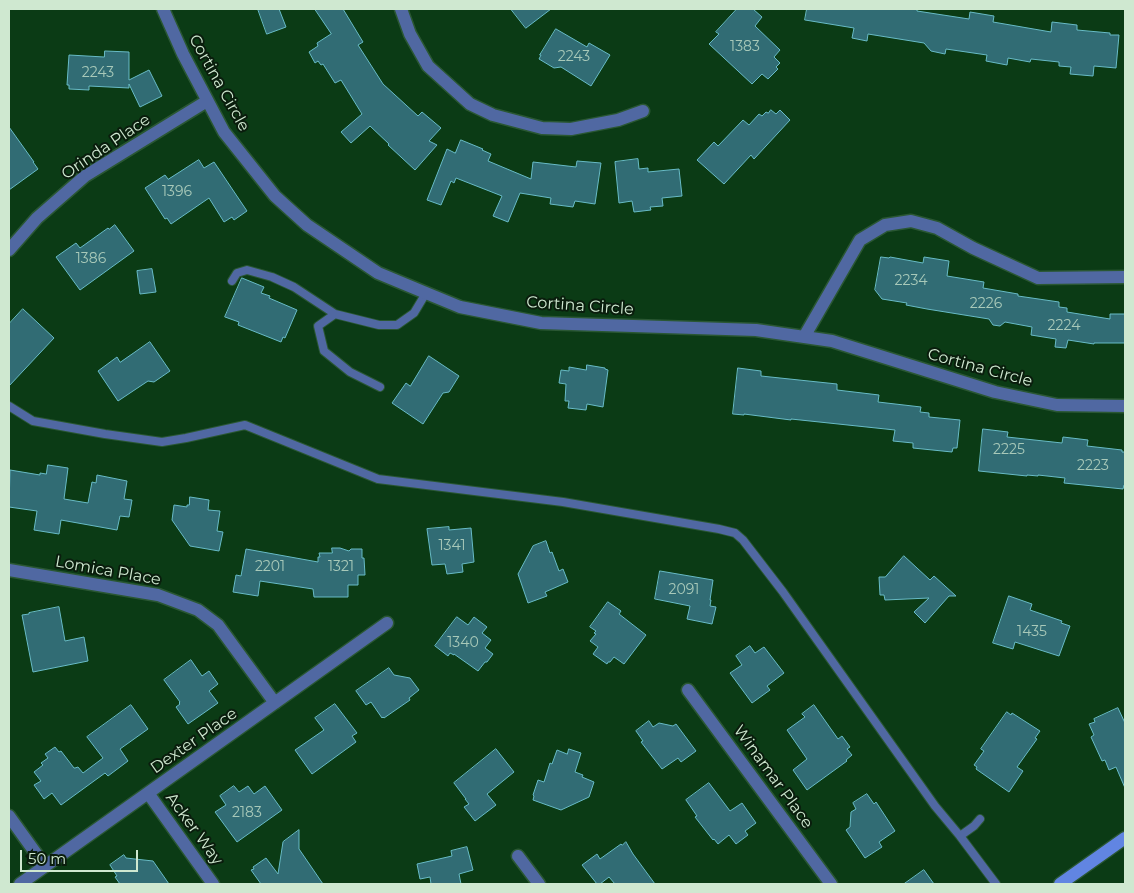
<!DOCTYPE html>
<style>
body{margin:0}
#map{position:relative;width:1134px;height:893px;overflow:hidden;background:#0b3b15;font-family:Montserrat,sans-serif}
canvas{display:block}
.frame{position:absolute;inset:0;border:10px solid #cfe8d0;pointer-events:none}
.scale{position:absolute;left:20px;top:850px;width:118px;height:22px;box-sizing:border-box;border:2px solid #cfe8d0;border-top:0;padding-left:6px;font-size:15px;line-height:18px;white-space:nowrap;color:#cfe8d0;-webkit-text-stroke:4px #0a1d0d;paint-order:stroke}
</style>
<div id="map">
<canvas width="1134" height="893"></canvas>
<div class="frame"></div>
<div class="scale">50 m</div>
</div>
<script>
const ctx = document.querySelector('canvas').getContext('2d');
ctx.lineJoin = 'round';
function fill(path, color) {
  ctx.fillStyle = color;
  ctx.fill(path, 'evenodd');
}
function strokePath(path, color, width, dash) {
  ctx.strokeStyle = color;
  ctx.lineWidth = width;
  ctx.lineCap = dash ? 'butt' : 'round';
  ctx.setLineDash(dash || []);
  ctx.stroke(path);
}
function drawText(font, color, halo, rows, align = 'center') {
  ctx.font = font + ' Montserrat,sans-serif';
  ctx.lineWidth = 4;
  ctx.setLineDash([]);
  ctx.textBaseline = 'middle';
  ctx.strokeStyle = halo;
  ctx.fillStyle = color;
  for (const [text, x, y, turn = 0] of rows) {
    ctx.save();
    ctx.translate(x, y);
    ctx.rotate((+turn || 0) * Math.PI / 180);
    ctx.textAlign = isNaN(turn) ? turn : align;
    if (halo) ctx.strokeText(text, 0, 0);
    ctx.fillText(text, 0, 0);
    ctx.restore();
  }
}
const building = new Path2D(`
 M258 9H279L286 27 267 34Z
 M315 9H343L363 42 358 45 383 84 418 116 422 112 441 128 429 141 437 145 415 170 388 145 389 144 370 126 351 143 341 132 362 114 341 80 335 83 323 64 321 65 318 61 315 63 309 52 318 46 317 43 331 34Z
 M511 9H551L526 28Z
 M737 9H753L762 17 755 26 780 50 774 57 780 63 776 67 778 69 768 79 762 74 752 84 709 44 719 34 716 32Z
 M807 9H917V11L969 19 970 12 994 16 993 22 1051 32 1052 22 1077 25V30L1110 33V35H1119L1116 68 1094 66 1093 76 1070 74 1071 67 1059 66V62L1031 59 1030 62 1008 58 1007 65 986 61 987 55 946 49 945 54 931 51 924 43 868 34 867 41 852 38 854 28 805 20Z
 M556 29 587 47 589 43 610 55 591 86 561 67 554 68 539 59 541 55H540Z
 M105 51 129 52V80L149 70 162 96 140 107 129 84V88L89 86V90L69 89V85H67L69 55 104 57Z
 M771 110 776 114 780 110 790 120 754 159 751 155 724 184 697 160 714 142 718 146 743 120 749 125 759 114 762 116 766 112 768 113Z
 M9 127 34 162H33L38 169 9 190Z
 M461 140 483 149 482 150 491 154 488 161 531 179 533 162 576 167 577 161 601 163 595 204 575 201 573 207 550 204 551 198 520 193 508 222 493 216 502 196 456 178 454 183 451 181 441 205 427 200 447 149 455 153Z
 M638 159 639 169 648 168V172L679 169 682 196 662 198 663 206 650 207 651 210 634 212 632 201 619 203 615 162Z
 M199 160 204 168 214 162 247 211 234 220 232 217 224 222 209 198 171 224 167 218 165 219 145 188 165 175 168 179Z
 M115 225 134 251 80 290 56 257 76 243 80 248 108 228 109 229Z
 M881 257 889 258 890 257 923 263 924 257 949 261 947 276 984 282 983 288 1018 294V296L1059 302V307L1067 308V312L1110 319V314H1125V343H1094V344L1068 340 1066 348 1055 347 1056 339 1031 335 1032 327 1005 322 1000 326 993 325 989 319 927 309 906 305 907 303 882 299 875 290Z
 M152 269 156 292 140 294 137 271Z
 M242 278 264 287 261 293 270 296 269 298 297 310 285 338 283 337 281 342 238 325 239 322 225 317Z
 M23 309 54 338 9 386V324Z
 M150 342 170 371 154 382 148 381 118 401 98 371 117 357 120 362Z
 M429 356 459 376 449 392 443 393 423 424 392 403 406 383 410 386Z
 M587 365 605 368V369L608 370 603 407 587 404 586 410 568 408 569 401H565L566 384 559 383 561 370 569 371V367L586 370Z
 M738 368 761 371V376L837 384V390L879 395 878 402 921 407 920 412 929 413V417L960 420 957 448H953L952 452 913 448V443L893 441 895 430 791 419V420L744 414V415L733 414Z
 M983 429 1008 432 1007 437 1062 443 1063 437 1088 440 1087 446 1122 450V452H1125V485H1124L1123 489 1064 483 1065 478 1038 475V476L1027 475V476L979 471Z
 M48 465 68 468 64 499 88 503 92 482 96 483 97 475 127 481 124 499 132 500 129 517 120 516 117 530 61 520 59 534 34 530 37 511 9 507 10 470 40 475V473L46 474Z
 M190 497 209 500 208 510 220 511 217 531 223 532 219 551 190 546 172 520 174 505 187 507V505H189Z
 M449 527V530L471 528 474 562 462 564 463 572 447 574 445 564 432 565 427 529Z
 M546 541 550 553 552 552 559 571 563 569 568 582 545 592 547 596 528 603 518 574 533 546Z
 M332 548H340L349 551 351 549H362V558H364L365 575H358V585H348V597H314L313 589 260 581 258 596 233 592 236 575 241 576 246 549 318 562V557H320L319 553H332Z
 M904 556 930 580 934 576 956 596H949L925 623 914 612 929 598 885 600 884 595H880L879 577H885Z
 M660 571 713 580 710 600H711L710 606 716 607 712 624 687 619 690 606 655 599Z
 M1009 596 1032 604 1030 610 1062 621 1061 623 1070 626 1059 656 1015 642 1013 649 993 643Z
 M608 602 621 611 619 614 646 635 624 664 614 657 610 662H608L607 664 593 654 598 647 590 641 596 634 594 633 596 631 590 627Z
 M59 607 65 641 84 637 88 661 33 672 22 615 29 614V613Z
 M457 617 468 625 474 617 487 627 482 633 491 640 485 648 493 654 487 662H485L478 671 454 654V655L450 653 448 656 435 646Z
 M750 646 755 653 764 647 784 673 767 686 770 690 752 703 730 673 742 665 736 656Z
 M191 660 202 676 209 671 218 684 209 691 218 703 188 724 176 707 180 704 179 703 180 702 164 680Z
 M389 668 394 675 410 678 419 690 409 698 410 700 384 718 383 717 382 718 371 702 366 705 356 691Z
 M335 704 357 733 352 736 356 742 312 774 295 750 324 730 315 718Z
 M131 705 148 729 120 749 128 761 108 776 105 773 61 805 52 793 44 799 34 785 41 781 34 772 43 765 41 763 48 758 45 754 55 747 59 752 61 751 74 768H75L78 767 83 773 103 758 87 737Z
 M814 705 838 739 842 736 850 747 847 749 852 755 846 760 847 761 807 790 793 770 807 759 787 730 805 717 802 714Z
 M1118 708 1125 723V788L1116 767 1109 770 1105 760 1102 761 1091 737 1094 735 1089 724 1095 722 1094 719Z
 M1007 712 1011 715 1012 713 1040 731 1035 738 1037 739 1017 767 1023 771 1009 792 976 769 977 767 974 765 984 751 981 749Z
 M649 721 653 727 659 723 673 726 676 724 696 751 681 762 678 758 662 769 641 742 643 741 636 731Z
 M496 749 514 772 487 794 496 805 475 821 464 807 469 804 465 799H466L454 783Z
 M569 749 581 753 575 772 583 775 582 777 594 782 589 797 561 810 533 800 534 796 533 795 538 780 544 782 550 763 552 764 557 750 567 754Z
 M709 783 730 811 742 803 756 823 745 831 748 835 736 844 729 835 718 844 714 839 713 840 695 817 697 816 686 800Z
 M234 786 239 792 248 786 254 794 265 786 282 810 237 842 215 812 226 805 220 796Z
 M867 794 874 804 876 802 895 831 879 842 882 847 865 858 846 830 850 827 851 812 856 809 853 803Z
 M299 830V849L323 884H261L251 870 254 869 253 867 266 858 278 874 283 842Z
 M626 842 633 854 655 884H615L609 877 600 884H597L582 865 597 854 600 859 621 844 622 845Z
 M467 847 473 870 459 874 461 884H431L430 877 420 879 417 864 452 856 451 851Z
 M124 855 126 858 153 861 169 884H120L115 877 117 876 110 865Z
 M924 870 934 884H904Z`);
fill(building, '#316c74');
strokePath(building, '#68bbc6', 1);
const lane = new Path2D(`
 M232 281 237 273 247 270 272 277 294 287 335 314
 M380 387 350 372 324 351 318 326 335 314 379 325H397L414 313 426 293
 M9 406 33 421 105 434 162 442 186 438 245 425 378 479 563 502 719 529 735 533 743 540 783 592 935 806 960 836 974 826 980 819
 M960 836 996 884`);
const street = new Path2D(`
 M163 9 183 54 224 132 275 196 307 225 378 273 426 293 460 307 541 323 756 330 832 341 995 392 1057 405 1125 406
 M401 9 410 34 428 66 470 104 493 115 542 128 571 129 618 120 643 111
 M9 250 37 218 85 176 207 101
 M804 337 860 240 885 225 911 221 937 228 973 248 1038 278 1125 277
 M9 570 158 595 198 610 218 625 275 703
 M688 690 831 884
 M148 793 213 884
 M9 816 45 866
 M518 856 539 884
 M20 884 387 623`);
const secondary = new Path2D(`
 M1060 884 1125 838`);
strokePath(lane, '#2a5733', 10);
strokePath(street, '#2a5733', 15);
strokePath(secondary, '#2a5733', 15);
strokePath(lane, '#5068a2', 8);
strokePath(street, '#5068a2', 12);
strokePath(secondary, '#6185e2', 12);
drawText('14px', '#a8c9b9', null, [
 ["1383",745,47],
 ["2243",574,57],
 ["2243",98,73],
 ["1396",177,192],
 ["1386",91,259],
 ["2234",911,281],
 ["2226",986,304],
 ["2224",1064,326],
 ["2225",1009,450],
 ["2223",1093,466],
 ["1341",452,546],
 ["2201",270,567],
 ["1321",341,567],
 ["2091",684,590],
 ["1435",1032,632],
 ["1340",463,643],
 ["2183",247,813]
]);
drawText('16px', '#cfe8d0', '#0a1d0d', [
 ["Cortina Circle",219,83,61],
 ["Orinda Place",106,147,-34],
 ["Cortina Circle",580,306,4],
 ["Cortina Circle",980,368,15],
 ["Lomica Place",108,571,10],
 ["Dexter Place",194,741,-35],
 ["Winamar Place",773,777,54],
 ["Acker Way",194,829,54]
]);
</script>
